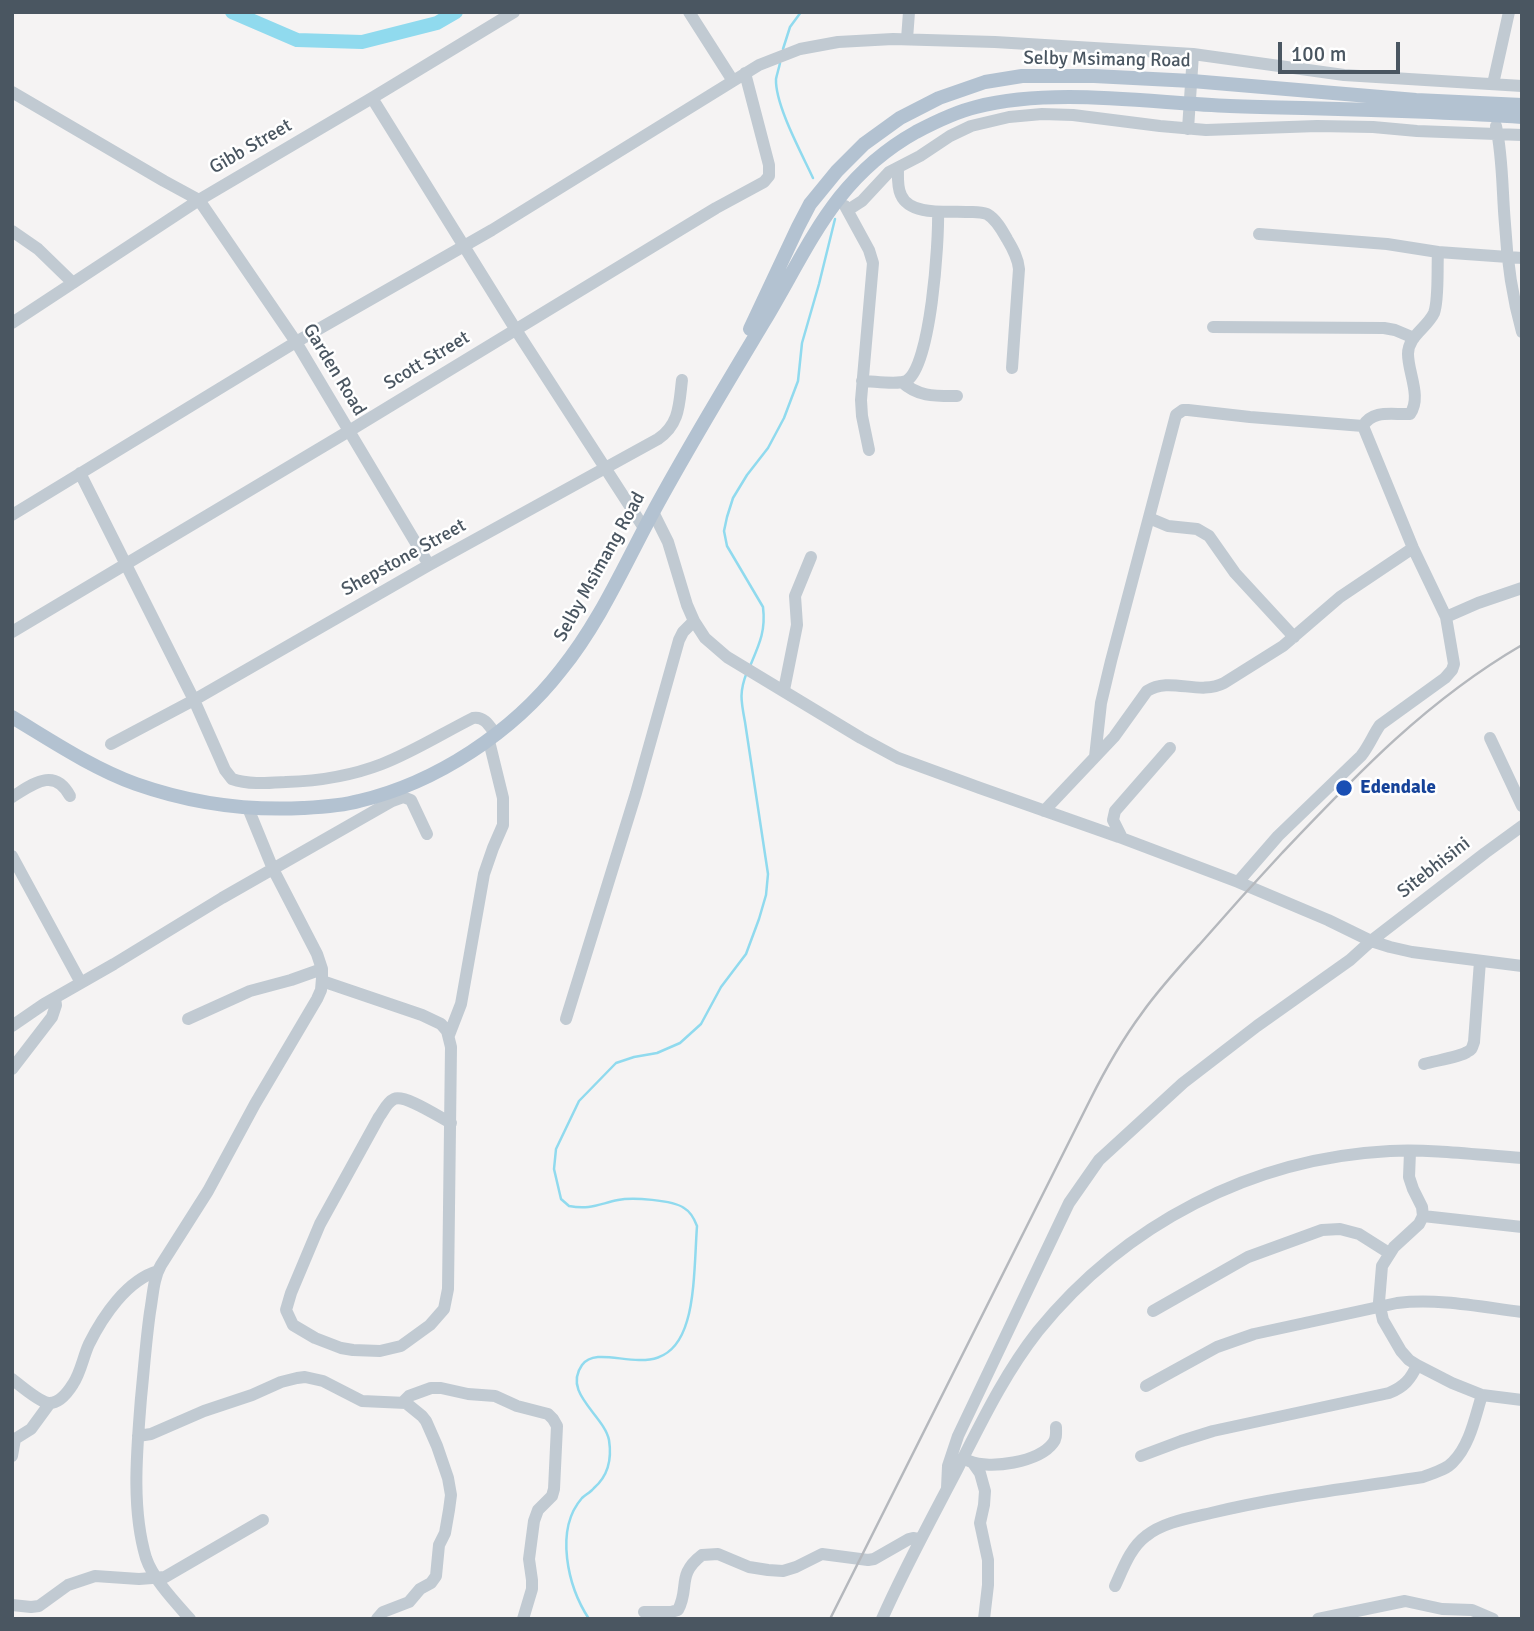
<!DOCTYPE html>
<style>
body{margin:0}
#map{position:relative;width:1534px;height:1631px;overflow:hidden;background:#f5f3f3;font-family:Signika,sans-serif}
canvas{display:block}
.frame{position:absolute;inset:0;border:14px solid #4a5661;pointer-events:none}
.scale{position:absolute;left:1278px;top:42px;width:122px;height:32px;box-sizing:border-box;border:4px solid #4a5661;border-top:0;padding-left:9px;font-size:21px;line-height:24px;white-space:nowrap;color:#4a5661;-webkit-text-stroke:5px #fff;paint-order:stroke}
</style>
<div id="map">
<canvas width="1534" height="1631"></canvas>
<div class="frame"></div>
<div class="scale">100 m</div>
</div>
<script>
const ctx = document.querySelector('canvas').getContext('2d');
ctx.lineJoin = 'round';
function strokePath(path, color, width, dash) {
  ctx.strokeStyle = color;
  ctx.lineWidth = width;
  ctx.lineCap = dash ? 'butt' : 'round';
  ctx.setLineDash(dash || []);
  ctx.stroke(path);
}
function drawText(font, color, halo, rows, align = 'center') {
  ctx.font = font + ' Signika,sans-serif';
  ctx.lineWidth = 5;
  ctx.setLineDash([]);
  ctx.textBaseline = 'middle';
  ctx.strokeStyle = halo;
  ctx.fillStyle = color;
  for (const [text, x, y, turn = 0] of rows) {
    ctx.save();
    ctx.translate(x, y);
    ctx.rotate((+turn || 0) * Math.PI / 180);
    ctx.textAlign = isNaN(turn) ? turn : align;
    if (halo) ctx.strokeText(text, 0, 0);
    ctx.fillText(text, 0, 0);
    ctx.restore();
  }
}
strokePath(new Path2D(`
 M783 49 790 27 801 12
 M780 63C779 68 777 74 776 79 775 105 802 154 813 178
 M750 666C759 645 766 631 763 607L727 546 724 531 727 517 733 498 747 475 768 448 784 418 798 381 802 343 819 284 835 219
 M589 1619C568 1587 554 1530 582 1498 585 1495 591 1492 594 1488 609 1475 612 1459 609 1440 604 1415 562 1393 582 1365 602 1338 666 1393 687 1321 695 1295 695 1254 697 1226 694 1218 691 1212 684 1208 673 1200 632 1197 618 1200 599 1204 590 1210 569 1206L561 1199 554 1169 556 1149 579 1101 616 1063 634 1057 657 1053 680 1043 701 1024 721 987 746 954 759 919 766 895 768 874 745 722C741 701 739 692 747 672`), '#90daee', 2.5);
strokePath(new Path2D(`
 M232 12 297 40 362 42 437 23 456 12`), '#90daee', 14);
strokePath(new Path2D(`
 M689 12 733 81
 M907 39 909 12
 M1493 84 1509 12
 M12 92 164 181 199 200 296 342 429 565
 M372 98 516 330 644 528
 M1496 126C1503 158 1502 191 1505 224 1507 261 1512 296 1522 332
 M1188 129 1193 54
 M898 168C898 176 897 187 901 195 910 216 947 211 966 212 973 212 980 211 987 214 996 219 1002 230 1007 239 1013 249 1018 258 1019 269L1012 368
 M845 206 869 250 873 263 861 400 862 416 869 450
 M848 210 862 201 889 172 920 156 950 136 971 126 1009 117 1042 114 1073 115 1160 126 1206 130 1317 126 1373 127 1417 131 1522 135
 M12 231 38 249 73 283
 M1259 234 1387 244 1438 252
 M12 323 199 200 372 98 514 12
 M1213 327 1384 328 1395 330 1414 338
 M862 381C873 381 897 385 906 381 931 368 939 240 938 212
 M902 382C918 397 936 396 957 396
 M1363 426C1373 409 1393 415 1410 414 1422 397 1408 373 1408 354 1408 336 1427 328 1434 313 1439 300 1437 267 1438 252L1522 258
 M80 473 194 700 225 770 232 779C249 785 269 783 286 782 319 781 351 776 382 764 413 752 443 733 473 718 485 716 490 727 496 735
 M653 512 668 542 687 605 694 621 705 638 727 657 861 738 898 758 980 788 1119 837 1238 882 1328 920 1371 941 1390 947 1412 952 1522 966
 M12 515 296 342 492 230 759 65 800 49 838 42 893 39 995 42 1193 54 1344 75 1522 86
 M1149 518 1168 526 1197 529 1209 536 1235 573 1294 637
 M1446 617 1478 603 1522 588
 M12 632 349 431 716 208 764 182 769 176V165L745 73
 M784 690 797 625 795 596 811 557
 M1490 738 1522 806
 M111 744 194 700 429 565 658 439C680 424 679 404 682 380
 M1095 757 1101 703 1111 661 1176 415 1183 410H1188L1250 417 1363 426
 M12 797C32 785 54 766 70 796
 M1044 811 1114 737 1147 691C1170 676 1199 696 1224 683L1283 646 1340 597 1413 548
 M1122 838 1113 820 1115 811 1170 748
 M12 856 81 983
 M1238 882 1278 836 1361 756C1369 746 1373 735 1380 725L1445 678 1452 670 1454 664 1446 617 1413 548 1363 426
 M322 981 422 1015 441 1024 447 1031 451 1047 448 1289 444 1309 430 1325 401 1346 380 1351 353 1350 341 1348 315 1338 293 1325 286 1310 291 1293 320 1224 379 1117C383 1112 387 1102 394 1099 405 1094 439 1117 451 1123
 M188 1019 250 991 291 980 322 969
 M566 1019 636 793 679 640 683 632 694 621
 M12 1026 44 1004 114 964 222 898 392 801 403 797 411 800 427 834
 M449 1035 461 1004 484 874 493 848 503 825V798L489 741
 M1424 1064C1434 1061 1460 1057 1467 1052 1473 1049 1472 1047 1474 1042L1480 961
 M12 1069 52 1017 56 1005 55 998
 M1410 1152 1409 1177 1413 1189 1422 1207 1423 1216 1419 1224 1394 1247 1382 1266 1379 1302 1383 1320 1401 1351 1409 1360 1417 1365 1452 1383 1482 1395 1522 1400
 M1423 1216 1522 1227
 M1153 1311 1248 1257 1322 1230 1340 1229 1359 1234 1389 1253
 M12 1379C21 1386 38 1401 48 1403 59 1404 68 1392 73 1384 81 1372 83 1357 89 1344 103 1316 127 1280 158 1271
 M1146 1386 1217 1347 1254 1334 1397 1303C1439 1298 1481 1307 1522 1312
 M403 1402 409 1396 431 1388H441L468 1394 495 1396 517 1406 548 1414 553 1419 557 1426 554 1489 552 1496 538 1510 534 1521 529 1559 532 1580V1589L523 1619
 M138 1436 151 1434 204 1411 252 1395 281 1382 297 1378 305 1377 323 1381 362 1401 406 1403 422 1416 426 1421 437 1446 448 1478 451 1495 449 1510 445 1533 439 1545 436 1576 431 1583 420 1589 409 1602 383 1612 377 1619
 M12 1456 15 1439 31 1429 50 1403
 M1141 1456 1181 1441 1213 1431 1389 1393C1404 1387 1411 1379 1417 1365
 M969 1461C990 1470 1039 1462 1053 1443 1057 1438 1056 1433 1056 1427
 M973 1463 980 1473 985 1491 984 1505 980 1523 988 1560V1585L984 1619
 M947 1488 948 1466 958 1436 1069 1203 1099 1160 1183 1083 1257 1026 1350 960 1371 941 1485 853 1522 826
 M1115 1586C1123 1569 1130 1548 1146 1536 1163 1522 1190 1518 1211 1513 1281 1496 1352 1488 1423 1477 1433 1473 1446 1470 1453 1462 1470 1445 1475 1417 1482 1395
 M12 1605 31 1607 39 1606 68 1585 95 1576 139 1579 165 1577 263 1520
 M644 1612H671L678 1610C690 1588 676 1575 702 1555L718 1554 749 1567 768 1570 783 1571 796 1567 822 1554 868 1560 874 1559 909 1539 913 1538 919 1539
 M190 1619C175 1602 153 1579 146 1558 131 1508 137 1449 141 1398 144 1369 146 1340 150 1312 153 1296 153 1279 161 1265L208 1191 255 1104 317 999 321 990 322 978V969L317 954 273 869 248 808
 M882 1619C905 1567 932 1518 958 1468 982 1421 1005 1373 1038 1331 1125 1224 1252 1158 1390 1151 1434 1149 1478 1155 1522 1158
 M1318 1619 1405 1601 1442 1609 1472 1610 1493 1619`), '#c1cad2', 12);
strokePath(new Path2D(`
 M750 329 798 227 810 204 837 171 864 144 900 118 939 98 985 82 1022 76H1094L1192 81 1416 100 1522 105
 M12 717C52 741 92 768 136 784 190 803 246 811 303 808 321 807 341 806 359 801 436 783 513 732 561 670 599 623 623 568 651 516 687 449 726 385 765 320 810 245 834 178 916 132 935 122 955 112 976 107 1054 87 1150 103 1230 106 1327 109 1424 110 1522 117`), '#b3c2d1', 14);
strokePath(new Path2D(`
 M830 1619 1090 1100C1105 1070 1122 1040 1142 1013 1159 989 1180 966 1200 944 1227 913 1254 883 1282 853 1357 774 1426 701 1522 645`), '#b5b8bd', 2.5);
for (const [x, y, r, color] of [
 [1344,788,9,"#1a4fb4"]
]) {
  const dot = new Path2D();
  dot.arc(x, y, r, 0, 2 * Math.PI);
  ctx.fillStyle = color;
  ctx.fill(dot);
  strokePath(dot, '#fff', 2.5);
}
drawText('19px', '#4a5661', '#fff', [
 ["Selby Msimang Road",1107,60,1],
 ["Gibb Street",251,147,-30],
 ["Scott Street",427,361,-31],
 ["Garden Road",334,370,59],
 ["Shepstone Street",404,558,-29],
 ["Selby Msimang Road",600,567,-61],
 ["Sitebhisini",1434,868,-38]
]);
drawText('bold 19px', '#164399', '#fff', [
 ["Edendale",1360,788]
], 'left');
</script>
